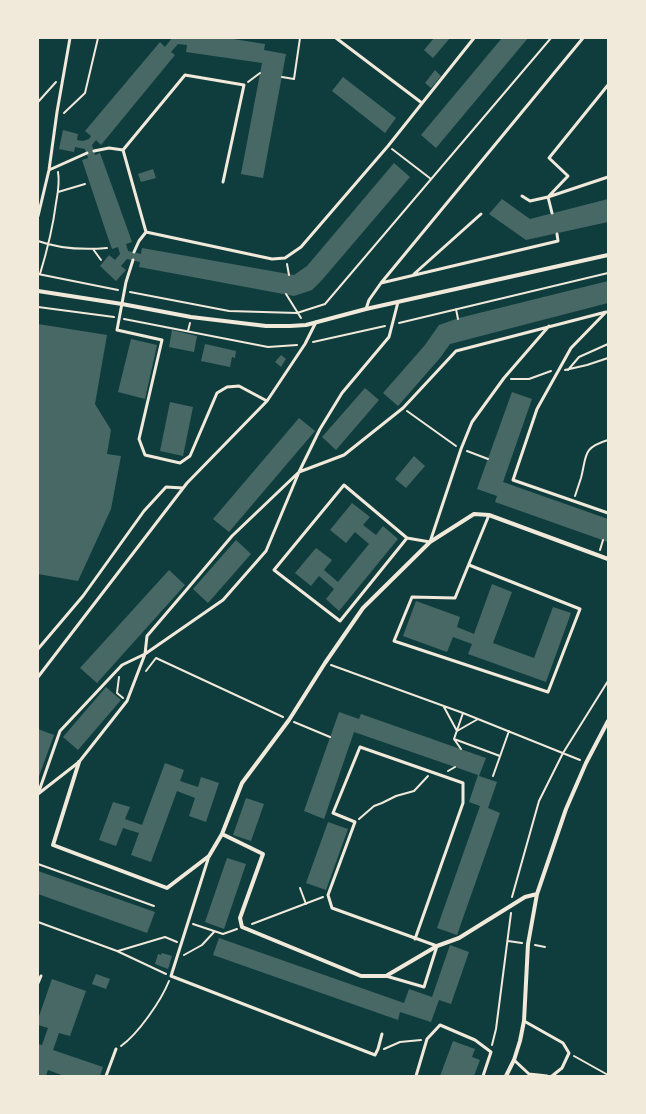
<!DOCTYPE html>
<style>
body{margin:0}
#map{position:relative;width:646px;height:1114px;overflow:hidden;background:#0f3d3e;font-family:Lato,sans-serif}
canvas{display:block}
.frame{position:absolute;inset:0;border:39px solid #f1e9da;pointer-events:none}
</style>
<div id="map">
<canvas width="646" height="1114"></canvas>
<div class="frame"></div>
</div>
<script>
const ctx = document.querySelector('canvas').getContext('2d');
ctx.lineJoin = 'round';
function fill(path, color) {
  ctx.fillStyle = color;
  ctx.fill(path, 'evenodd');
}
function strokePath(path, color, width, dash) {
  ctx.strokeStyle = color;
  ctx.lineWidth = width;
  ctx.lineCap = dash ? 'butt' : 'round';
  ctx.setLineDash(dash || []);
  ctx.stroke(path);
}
fill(new Path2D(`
 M172 38H227L265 44 264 50 286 54 263 178 241 174 262 63 186 52 187 45 178 44 171 52 175 55 101 145 96 140 92 145 95 155 100 153 126 225 132 242 126 244 128 251 141 254 142 248 294 275 307 266 394 163 410 177 322 280 312 290 294 296 139 267 140 262 127 259 121 266 126 270 116 281 100 266 109 255 115 260 120 254 118 247 112 249 106 232 82 160 88 158 85 149 75 147 74 152 59 149 63 130 78 134 77 140 83 141 89 139 91 136 85 131 160 42 165 47Z
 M434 38H450L433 58 424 50Z
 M502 38H528L436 148 421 135Z
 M435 70 441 76 431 88 425 83Z
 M343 77 396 118 385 133 332 91Z
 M153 169 156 178 141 182 138 174Z
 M502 199 530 219 608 199V222L526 240 489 214Z
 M608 281V303L450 344 440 358 398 406 383 393 425 345 439 325 459 318Z
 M38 324 107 335 95 404 111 430 107 454 121 456 111 509 78 581 38 574Z
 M172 330 197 336 194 352 169 347Z
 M131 339 157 345 145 399 118 392Z
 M205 344 236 351 235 358 232 357 230 367 201 361Z
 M281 355 286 359 281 367 275 362Z
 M365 388 379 400 336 450 322 437Z
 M512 392 532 399 503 482 608 519V542L495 502 497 496 477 489Z
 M170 402 193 407 183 456 160 451Z
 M299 418 315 431 229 532 213 519Z
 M414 456 425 466 406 488 395 479Z
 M352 503 370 517 363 525 376 535 383 526 398 539 339 611 326 599 334 589 319 576 311 586 295 573 316 548 332 560 324 570 338 582 369 544 355 532 346 543 330 530Z
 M236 540 251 554 208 603 193 589Z
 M169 570 185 585 97 683 80 668Z
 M492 584 512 592 493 643 534 658 553 607 571 613 546 682 468 654 472 644 453 637 447 652 403 636 416 601 460 617 457 627 474 634Z
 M106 687 121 700 78 750 63 737Z
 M339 712 359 719 361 714 486 758 479 776 497 782 488 808 500 813 457 935 437 928 480 806 469 802 478 775 354 732 324 819 304 811Z
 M38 729 54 735 38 779Z
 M165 763 184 770 180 781 198 787 201 777 219 783 206 822 189 816 195 798 177 791 151 862 131 855 139 833 123 828 116 846 99 840 113 802 130 807 125 819 142 825Z
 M246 798 264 804 251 841 233 835Z
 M328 822 348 829 326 890 306 883Z
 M227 858 246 864 224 929 205 922Z
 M38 871 155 912 147 933 38 894Z
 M219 938 404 1003 409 989 432 997 450 945 469 952 451 1004 439 1000 431 1022 400 1012 398 1020 213 955Z
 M162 953 172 956 168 969 155 964 158 954 161 955Z
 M96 974 110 979 106 989 92 984Z
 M52 979 86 991 70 1036 59 1033 53 1050 103 1067 100 1076H64L48 1070 46 1076H38V1044L42 1045 48 1028 38 1025V1019Z
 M453 1041 475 1049 472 1057 480 1060 474 1076H440Z`), '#486865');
strokePath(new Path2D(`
 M282 77 294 79 300 38
 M248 82 260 73
 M38 102 56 82
 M64 113 85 93 98 38
 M392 149 431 179
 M58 192 85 184
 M38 241C60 249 84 250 107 248
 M93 249 101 260
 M287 264 289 275
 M38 274 118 290
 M40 274C47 251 53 227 56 203 58 192 60 183 58 172
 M130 292 229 311 297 313 325 304 551 38
 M286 294 301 318
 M38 307 114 317
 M456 309 458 319
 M124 319 268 347 297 345
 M399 323 608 273
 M188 331 190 323
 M313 342 385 326
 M565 370 587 365 608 358
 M568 370 579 357 608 344
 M511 379H529L551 371
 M407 411 456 446
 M467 451 488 459
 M575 496C577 490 579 484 581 478 587 455 582 448 608 440
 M600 550 603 540
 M331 665 463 713 454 739 461 749
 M146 671 156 658 283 717
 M119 677 117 693 123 698
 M444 707 457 731 478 719
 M463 713 580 760
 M294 722 330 737
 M454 739 500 756
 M448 771 455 767
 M493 776 509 731
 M359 819 374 806 382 803 396 796 414 791 428 776
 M38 864 154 906
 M300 888 306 904
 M512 897 539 801 563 753 608 681
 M38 922 117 951 166 974
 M193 924 223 934 237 929
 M252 924 323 897
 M508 941 522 943
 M535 945 545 947
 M118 951 165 937 177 942
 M184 955 202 945 214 932
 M492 1045 496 1029 511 913
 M121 1046C138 1034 161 1001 169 981
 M384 1049 400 1042 421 1040
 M574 1056 608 1075`), '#f1e9da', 2);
strokePath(new Path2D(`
 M336 38 422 103
 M123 150 146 232 272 259 285 258 301 247 388 146 474 38
 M94 151 109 148 123 150 185 75 244 85 223 182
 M49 170 87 153
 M522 196 530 201 548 197 568 176 549 158 608 85
 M552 213 548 197 608 177
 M38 216 49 170 57 112 70 38
 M134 252 139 241 146 232
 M133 260 126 282 117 330 162 340 139 439 145 455 180 463 190 456 217 393 227 387 239 386 267 401
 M414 274 481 214
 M381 283 583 38
 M366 309 369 300 381 283 558 241 557 234
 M407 538 340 621 274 570 344 485 407 538 430 542 461 449 472 422 504 378 549 326
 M469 565 580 609 548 692 394 641 412 597 455 598 489 515
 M38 649 83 596 144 511 166 487 183 488
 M38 677 187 483 267 401 305 344 316 322
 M38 794 79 762 127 701 145 654 223 600 266 551 299 472 344 455 403 408 456 351 606 312 571 348 537 409 513 480 608 513
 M38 794 60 731 122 665 145 654 147 636 188 588 232 536 299 472 320 429 342 393 389 337 398 302
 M209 856 171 976 375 1055 378 1049 382 1034
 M386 976 424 987 437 946 332 908 328 895 355 822 333 813 360 747 463 783V803L415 939
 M38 983 41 976
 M524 1021 563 1043 569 1053 562 1068 552 1076
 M514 1060 529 1074 547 1076
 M106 1076 116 1049
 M416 1076 427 1039 440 1025 475 1040 491 1052 483 1076`), '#f1e9da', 3);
strokePath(new Path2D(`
 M38 291 122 304 191 317 266 326H290L306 325 366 309 608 255
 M79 762 53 845 167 888 209 856 222 834 242 783 289 720 325 663 363 608 430 542 474 514 489 515 608 559
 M222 834 263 854 240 918 242 927 361 976H386L437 946 459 938 525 897 537 894
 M506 1076 514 1060 520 1041 524 1021 528 944 537 894 566 809 586 763 608 721`), '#f1e9da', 4);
</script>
